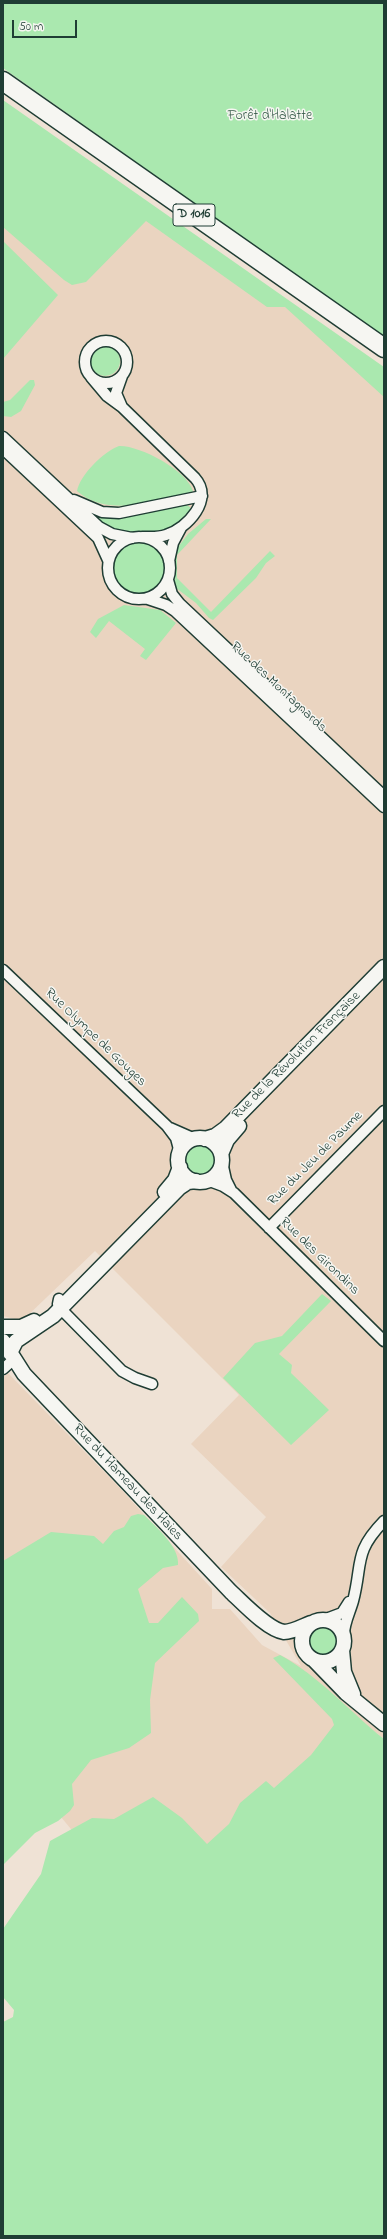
<!DOCTYPE html>
<meta charset="utf-8">
<style>
body{margin:0}
#map{position:relative;width:387px;height:2239px;overflow:hidden;background:#efe2d5;font-family:"Indie Flower",sans-serif}
canvas{display:block}
.frame{position:absolute;inset:0;border:4px solid #1f3d34;pointer-events:none}
.scale{position:absolute;left:12px;top:20px;width:65px;height:18px;box-sizing:border-box;border:2px solid #1f3d34;border-top:0;padding-left:5px;font-size:12px;line-height:14px;white-space:nowrap;color:#1f3d34;-webkit-text-stroke:3px #f6f6f2;paint-order:stroke}
</style>
<div id="map">
<canvas width="387" height="2239"></canvas>
<div class="frame"></div>
<div class="scale">50 m</div>
</div>
<script>
const ctx = document.querySelector('canvas').getContext('2d');
ctx.lineJoin = 'round';
function fill(path, color) {
  ctx.fillStyle = color;
  ctx.fill(path, 'evenodd');
}
function strokePath(path, color, width, dash) {
  ctx.strokeStyle = color;
  ctx.lineWidth = width;
  ctx.lineCap = dash ? 'butt' : 'round';
  ctx.setLineDash(dash || []);
  ctx.stroke(path);
}
function drawText(font, color, halo, rows, align = 'center') {
  ctx.font = font + ' "Indie Flower",sans-serif';
  ctx.lineWidth = 3;
  ctx.setLineDash([]);
  ctx.textBaseline = 'middle';
  ctx.strokeStyle = halo;
  ctx.fillStyle = color;
  for (const [text, x, y, turn = 0] of rows) {
    ctx.save();
    ctx.translate(x, y);
    ctx.rotate((+turn || 0) * Math.PI / 180);
    ctx.textAlign = isNaN(turn) ? turn : align;
    if (halo) ctx.strokeText(text, 0, 0);
    ctx.fillText(text, 0, 0);
    ctx.restore();
  }
}
fill(new Path2D(`
 M3 108 384 373V1739L356 1717 167 1945 3 1747V1377L8 1373 119 1487 212 1589V1609H230L262 1645 301 1666 270 1613 221 1567 266 1517 191 1444 239 1395 95 1251 22 1321 3 1316Z`), '#ead4c0');
fill(new Path2D(`
 M3 3H384V337L3 68Z
 M3 100 384 367V397L285 307H267L146 221 86 282 72 285 64 280 3 227Z
 M3 241 58 295 3 359Z
 M90 361a15 15 0 1 1 30 0a15 15 0 1 1-30 0Z
 M30 380H34L35 385 21 411 11 417 3 416V402L10 400Z
 M119 446C139 445 187 470 193 491L190 494C155 501 107 518 77 491 80 475 104 451 119 446Z
 M185 504 190 507V510L172 529 163 534 139 532 123 533 106 529 85 509 91 511Z
 M206 519H211L177 555V578L211 612 270 551 275 556 266 563 256 578 213 620 209 618 196 603 176 588 174 583 175 551 188 534Z
 M113 569a26 26 0 1 1 52 0a26 26 0 1 1-52 0Z
 M124 605 160 610 176 623 146 660 140 656 145 649 109 621 96 638 90 632 98 619Z
 M185 1160a15 15 0 1 1 30 0a15 15 0 1 1-30 0Z
 M322 1294 331 1301 279 1354 292 1365 291 1373 329 1410 291 1445 223 1378 255 1343 282 1336Z
 M138 1514 144 1515C156 1527 180 1547 178 1565L163 1568 138 1589 149 1623H158L182 1597 198 1614 199 1621 155 1663 150 1700 151 1733 129 1748 91 1760 72 1784 74 1805 70 1811 58 1821 35 1833 3 1865V1561L51 1532 94 1536 103 1544 114 1531 124 1527 131 1516Z
 M308 1641a15 15 0 1 1 30 0a15 15 0 1 1-30 0Z
 M280 1655C319 1676 349 1711 384 1739V2236H3V2022L13 2017 14 2010 3 1997V1929L41 1874 50 1841 92 1818 114 1819 153 1797 182 1818 207 1844 229 1824 240 1803 266 1781 274 1788 311 1755 334 1725 332 1719 273 1658Z`), '#aae8af');
const street = new Path2D(`
 M85 362a21 21 0 1 1 42 0a21 21 0 1 1-42 0Z
 M122 376 116 393 122 407
 M91 377 107 396 122 407 195 478C214 499 188 528 166 535 158 538 150 537 142 537
 M3 437 99 527 112 534 132 538
 M3 449 98 538 108 560
 M74 500 102 512 119 513 202 496
 M108 568a31 31 0 1 1 62 0a31 31 0 1 1-62 0Z
 M169 561 173 543 181 528
 M168 580 172 594 180 604 384 796
 M148 599 166 605 175 611 384 807
 M3 970 167 1126 176 1138 180 1153
 M170 1128 195 1139
 M222 1162 226 1180 231 1190
 M207 1180 223 1186 234 1193 384 1341
 M269 1228 384 1111
 M59 1299 58 1304 60 1308 122 1371 135 1378 152 1384
 M3 1369 13 1360
 M326 1619 342 1613 349 1602
 M344 1634C344 1623 350 1612 353 1601 363 1563 353 1553 384 1521`);
const secondary = new Path2D(`
 M178 1160a22 22 0 1 1 44 0a22 22 0 1 1-44 0Z
 M205 1139 215 1136 226 1128 384 967
 M221 1154 227 1140 239 1126
 M165 1192 175 1180 180 1167
 M3 1327H21L34 1321
 M3 1341 24 1374 231 1592C243 1603 268 1630 284 1632 293 1632 303 1626 311 1623
 M10 1353 16 1341 53 1316 179 1188 188 1182 196 1181
 M302 1641a21 21 0 1 1 42 0a21 21 0 1 1-42 0Z
 M342 1650 344 1672 353 1694
 M314 1660 346 1693 384 1724`);
const highway = new Path2D(`
 M3 81 384 348`);
strokePath(street, '#1f3d34', 13);
strokePath(secondary, '#1f3d34', 17);
strokePath(highway, '#1f3d34', 21);
strokePath(street, '#f6f6f2', 10);
strokePath(secondary, '#f6f6f2', 14);
strokePath(highway, '#f6f6f2', 18);
for (const [x, y, w] of [
 [194,215,42]
]) {
  const box = new Path2D();
  box.roundRect(x - w / 2, y - 11, w, 22, 3);
  ctx.fillStyle = '#f6f6f2';
  ctx.fill(box);
  strokePath(box, '#1f3d34', 1);
}
drawText('bold 13px', '#1f3d34', null, [
 ["D 1016",194,215]
]);
drawText('14px', '#3b5f4d', '#f6f6f2', [
 ["Forêt d'Halatte",270,117]
]);
drawText('14px', '#1f3d34', '#f6f6f2', [
 ["Rue des Montagnards",278,688,43],
 ["Rue Olympe de Gouges",95,1038,44],
 ["Rue de la Révolution Française",297,1056,-45],
 ["Rue du Jeu de Paume",316,1159,-45],
 ["Rue des Girondins",319,1257,44],
 ["Rue du Hameau des Haies",127,1483,47]
]);
</script>
